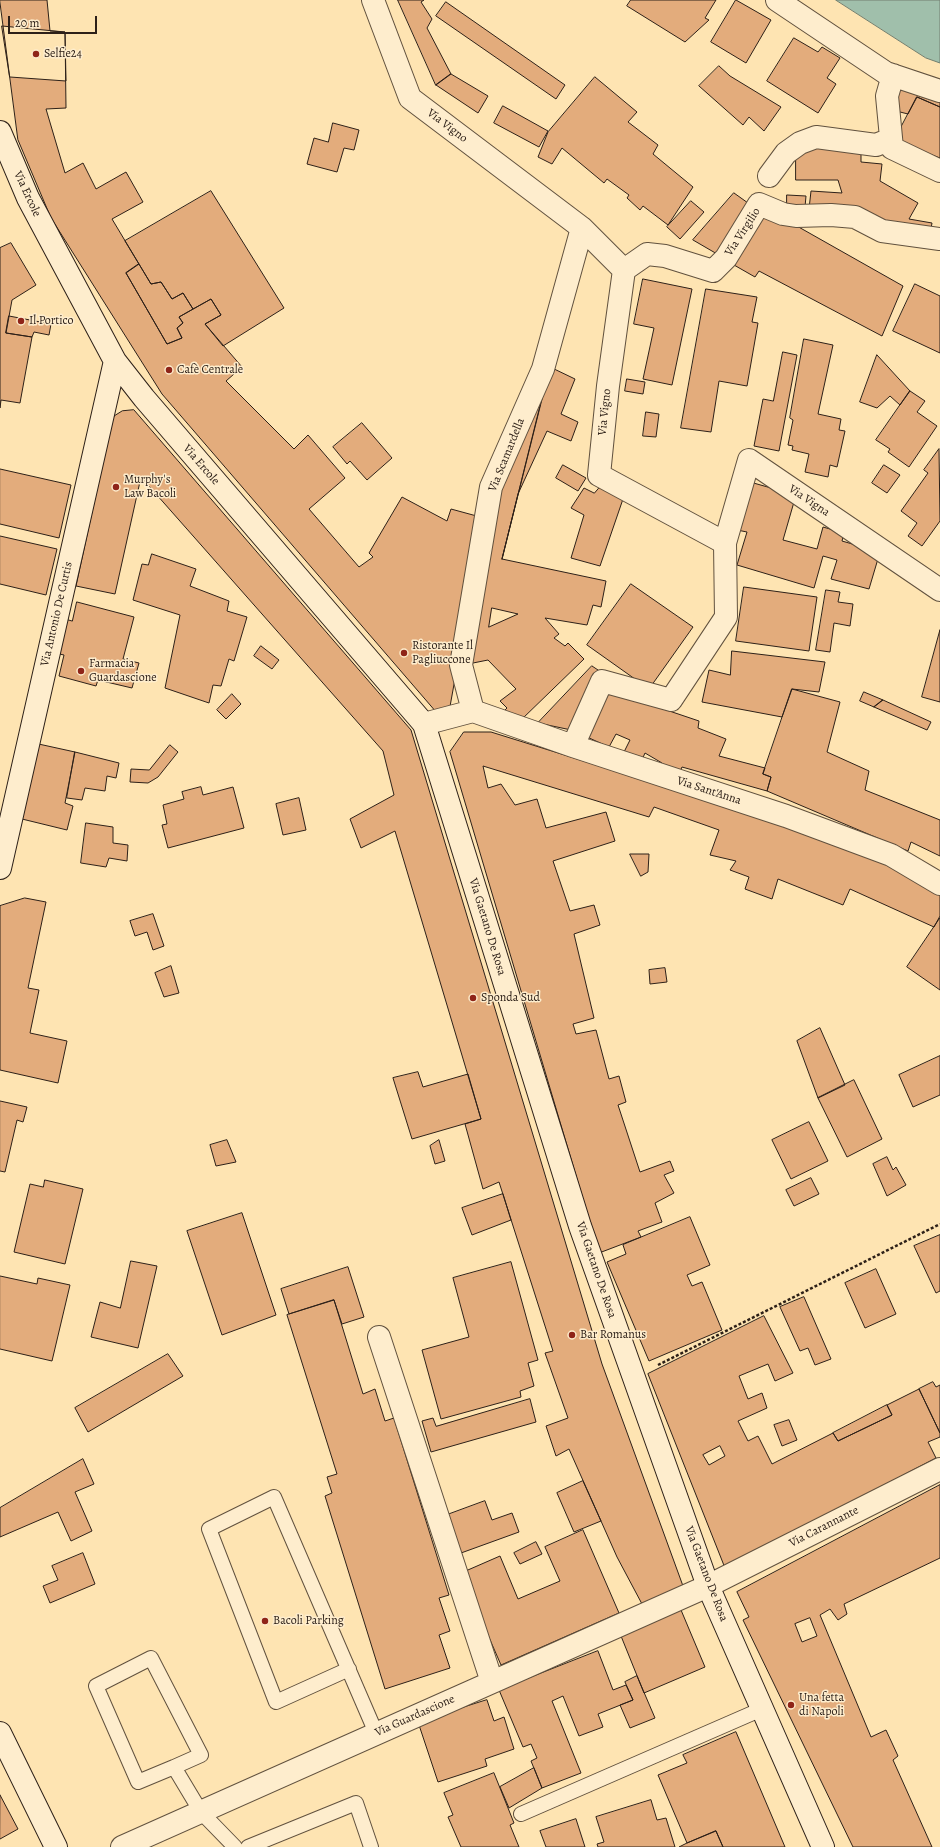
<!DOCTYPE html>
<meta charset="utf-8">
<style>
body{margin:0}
#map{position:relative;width:940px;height:1847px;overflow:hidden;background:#fee4b2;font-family:Alegreya,serif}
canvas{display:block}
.scale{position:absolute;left:8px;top:16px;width:89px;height:18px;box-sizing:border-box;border:2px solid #2d2018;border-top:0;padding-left:5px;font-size:12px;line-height:14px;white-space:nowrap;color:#2d2018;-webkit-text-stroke:3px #feedcd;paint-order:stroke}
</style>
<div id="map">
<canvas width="940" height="1847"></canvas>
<div class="scale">20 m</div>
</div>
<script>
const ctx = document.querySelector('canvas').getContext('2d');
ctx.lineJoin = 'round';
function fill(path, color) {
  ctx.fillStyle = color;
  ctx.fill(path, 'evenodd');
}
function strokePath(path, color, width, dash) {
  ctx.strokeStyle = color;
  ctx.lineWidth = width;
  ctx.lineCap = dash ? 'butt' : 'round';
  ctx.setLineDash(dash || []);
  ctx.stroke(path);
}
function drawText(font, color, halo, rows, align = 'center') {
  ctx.font = font + ' Alegreya,serif';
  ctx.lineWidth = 3;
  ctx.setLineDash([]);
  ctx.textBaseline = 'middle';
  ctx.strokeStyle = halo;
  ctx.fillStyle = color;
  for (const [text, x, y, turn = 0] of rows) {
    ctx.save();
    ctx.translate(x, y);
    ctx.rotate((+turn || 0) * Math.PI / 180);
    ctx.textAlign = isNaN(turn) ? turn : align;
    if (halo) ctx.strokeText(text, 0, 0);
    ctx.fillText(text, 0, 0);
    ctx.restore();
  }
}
const water = new Path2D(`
 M836 0H940V63L926 58Z`);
fill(water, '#a0bfab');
strokePath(water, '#727f70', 1);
const building = new Path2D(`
 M0 0H47L50 31 65 32 66 108 46 109 65 173 83 163 96 189 126 172 143 202 112 219 139 264 126 273 167 344 182 338 177 328 183 323 179 317 211 299 221 315 205 324 242 367 226 381 294 449 308 435 345 478 309 509 359 567 373 557 369 553 402 497 447 521 451 509 484 518 449 712 437 713 162 394 51 218 18 140Z
 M398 0H424L421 2 432 19 427 28 451 74 436 85Z
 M631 0H716L705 18 709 20 685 42 627 6Z
 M736 0 771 20 746 63 711 42Z
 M446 2 565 85 556 99 436 16Z
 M2 26 65 32 66 81 10 77Z
 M794 38 818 52 822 47 840 58 827 78 836 84 818 113 767 81Z
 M719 66 730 76 781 107 764 131 749 117 743 125 699 86Z
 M451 74 488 96 478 113 436 85Z
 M595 77 637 112 628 122 658 145 653 154 693 187 668 225 643 206 640 210 627 198 629 195 607 179 604 183 562 148 552 164 538 157 548 132Z
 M901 82 940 98V107L917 97 908 114 892 110Z
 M917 97 940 107V158L894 141Z
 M503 106 548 131 539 147 494 123Z
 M333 123 359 130 354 150 344 148 337 172 307 164 314 138 328 142Z
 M796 147 861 151V162L882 164 880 181 918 203 909 219 932 223 930 234 809 209 811 191 842 193 838 180H796Z
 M211 191 284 308 223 346 205 324 221 315 211 299 193 309 183 293 172 299 161 282 151 284 125 241Z
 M734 193 755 208 724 258 693 240Z
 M787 195 806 196 805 207 787 206Z
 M691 201 704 212 680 239 667 227Z
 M765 208 903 286 882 336 759 271 755 277 727 261Z
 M11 243 36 285 12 300 6 333 32 337 20 403 1 400 0 408V248Z
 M139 264 151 284 161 282 172 299 183 293 193 309 179 317 183 323 177 328 182 338 167 344 126 273Z
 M643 279 692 289 672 385 643 379 654 328 634 324Z
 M915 284 940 296V353L893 331Z
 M706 289 757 297 752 322 758 323 747 386 719 381 711 432 681 428Z
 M9 316 51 324 49 335 34 332 32 337 6 333Z
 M804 339 833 345 818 414 841 419 839 430 845 431 837 467 830 465 828 477 805 472 809 454 792 450 793 446 788 445 793 420 790 418Z
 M783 352 797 355 779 451 754 446 763 399 773 401Z
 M877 355 910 391 900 405 890 396 877 408 860 402Z
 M550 367 502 559 606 581 601 607 593 605 587 625 545 618 559 634 554 638 565 646 568 643 584 659 521 720 503 712 507 708 500 701 516 689 488 660 468 664 499 490ZM492 608 518 614 489 627Z
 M550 367 575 379 561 414 578 422 571 441 547 431 518 494 502 559Z
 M627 379 645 382 643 394 625 391Z
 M910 391 925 401 917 412 937 426 909 467 888 452 890 449 876 440Z
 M134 410 411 730 602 1364 683 1586 642 1604 617 1557 569 1449 556 1456 546 1426 568 1418 545 1353 553 1351 499 1182 483 1189 465 1124 481 1119 395 831 361 848 350 819 394 795 383 751 141 477 115 594 76 586 111 424 114 416 122 411Z
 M646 412 659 414 656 437 643 436Z
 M362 423 392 458 367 480 350 461 347 464 333 447Z
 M939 449 940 521 922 546 908 536 917 523 901 511 928 473 924 470Z
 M563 465 586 478 578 491 556 478Z
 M884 465 900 475 887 493 872 483Z
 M0 469 71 485 59 538 0 524Z
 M750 482 796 495 783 540 817 549 823 527 844 533 842 541 880 552 869 589 831 579 837 560 823 556 814 588 737 565 747 532 737 530Z
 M601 486 623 499 600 566 571 558 584 515 571 508 584 488 594 493Z
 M0 536 57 549 46 595 0 584Z
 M152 554 196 569 190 586 229 601 227 611 247 617 234 661 229 659 221 686 213 685 209 703 165 688 180 615 133 600 142 564 148 565Z
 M631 584 693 627 649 689 587 645Z
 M744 587 817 597 809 651 736 641Z
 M826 590 840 592 838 602 853 604 850 626 834 623 830 652 816 650Z
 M77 602 134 617 123 659 139 663 132 688 98 680 96 686 59 676 64 655 55 653 65 619 72 621Z
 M940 630V702L922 697Z
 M261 646 279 660 272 669 254 656Z
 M732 651 825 662 819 692 792 689 782 717 702 702 709 670 730 675Z
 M592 666 604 674 576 731 538 723Z
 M792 689 840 702 827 752 869 771 865 790 940 820V856L911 842 908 851 767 791 771 777 763 774Z
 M607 690 699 721 698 728 726 739 719 756 765 768 763 774 771 777 767 791 682 767 677 778 658 770 662 763 645 753 641 762 623 754 630 740 616 734 609 747 587 737Z
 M864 692 883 700 874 707 860 701Z
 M232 694 241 704 226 719 217 710Z
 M883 700 931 722 927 730 874 707Z
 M464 732H491L728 806 892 866 940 892V916L934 927 850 889 843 905 778 879 772 899 745 889 749 877 730 870 736 861 710 855 719 830 654 807 649 817 483 766 488 788 501 784 515 805 537 799 546 828 606 812 615 841 553 861 570 911 594 905 600 925 574 934 594 1018 573 1024 576 1034 596 1030 609 1079 619 1076 626 1102 618 1105 640 1172 670 1161 674 1171 664 1175 674 1193 655 1203 662 1222 638 1231 641 1237 599 1253 450 752Z
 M34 743 75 752 65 803 73 806 67 830 22 819Z
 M170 745 178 752 158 777 148 783 130 782 131 769 149 770Z
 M75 752 119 763 116 778 107 776 105 791 85 788 82 800 67 798Z
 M201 787 203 795 233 787 244 828 168 848 162 825 167 824 163 805 184 799 182 792Z
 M299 798 306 830 283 835 276 804Z
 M86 823 113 827V843L128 845 127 861 109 858 106 867 81 863Z
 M630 854H649L648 872 641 876Z
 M25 898 46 902 28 988 39 990 30 1033 67 1041 58 1083 0 1070V906Z
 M153 914 164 946 153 950 147 932 135 936 130 921Z
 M940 918V990L907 967Z
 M171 966 179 993 164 997 155 973Z
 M665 968 667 982 650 984 649 970Z
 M820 1028 845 1085 818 1098 797 1041Z
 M940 1056V1095L913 1107 899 1075Z
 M418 1072 423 1087 468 1074 481 1119 412 1139 393 1078Z
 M854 1080 882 1139 847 1157 818 1098Z
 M0 1101 27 1107 23 1122 17 1120 5 1172 0 1171Z
 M809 1122 828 1161 791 1179 772 1140Z
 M227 1140 236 1162 216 1166 210 1145Z
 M439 1140 445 1161 435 1164 430 1146Z
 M887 1157 893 1170 896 1167 906 1185 887 1196 873 1164Z
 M811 1178 819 1194 794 1206 786 1190Z
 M45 1180 83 1189 65 1264 14 1252 30 1184 43 1187Z
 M503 1194 511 1220 472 1235 462 1208Z
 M242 1213 276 1315 222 1335 187 1231Z
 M690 1217 710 1265 687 1275 692 1286 702 1282 722 1330 649 1361 607 1262 626 1254 623 1245Z
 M940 1235V1291L936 1293 914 1246Z
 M131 1261 157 1266 138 1348 91 1337 100 1302 120 1308Z
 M511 1262 538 1360 528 1363 534 1386 520 1391 521 1397 441 1419 422 1350 469 1337 453 1278Z
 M348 1267 364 1317 342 1324 334 1300 289 1314 281 1289Z
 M876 1269 896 1314 865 1328 845 1283Z
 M0 1276 37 1284 38 1278 70 1285 52 1361 0 1349Z
 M804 1297 831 1359 815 1365 808 1348 800 1351 780 1307Z
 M334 1300 363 1394 375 1389 385 1421 394 1418 449 1595 439 1598 450 1631 439 1635 450 1668 385 1689 325 1496 332 1493 327 1477 337 1474 287 1315Z
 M764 1316 793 1373 775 1381 768 1364 739 1376 748 1399 762 1393 767 1408 738 1421 748 1441 758 1436 772 1464 833 1433 838 1441 892 1415 887 1405 919 1389 940 1433V1437L928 1442 936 1458 725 1568 648 1374ZM720 1446 725 1456 709 1465 703 1455Z
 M168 1354 183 1376 88 1432 75 1408Z
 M933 1382 936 1387 940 1385V1433L919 1389Z
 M530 1399 536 1422 431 1452 422 1421 433 1418 436 1426Z
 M887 1405 892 1415 838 1441 833 1433Z
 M789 1420 797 1440 782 1446 774 1425Z
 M83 1459 94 1484 75 1492 92 1531 71 1541 58 1512 0 1537V1508Z
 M583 1481 601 1521 574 1532 557 1493Z
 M940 1485V1558L844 1604 847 1614 838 1620 830 1609 820 1615 871 1737 886 1730 898 1756 893 1760 932 1847H853L743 1620 749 1617 737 1592ZM810 1618 817 1636 802 1642 795 1624Z
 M485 1501 492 1520 512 1513 519 1532 461 1553 447 1515Z
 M583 1530 619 1613 501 1665 461 1573 500 1556 518 1599 560 1581 545 1547Z
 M536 1542 542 1554 520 1564 514 1553Z
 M83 1553 95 1584 50 1603 43 1586 58 1580 52 1566Z
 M681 1610 705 1667 644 1693 621 1636Z
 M598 1651 613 1690 626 1685 633 1700 598 1714 603 1727 579 1736 563 1696 552 1701 581 1773 542 1788 531 1761 537 1758 531 1744 523 1747 499 1690Z
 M637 1676 655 1718 630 1728 620 1705 633 1700 625 1682Z
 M487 1700 494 1721 504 1717 514 1749 485 1759 487 1766 438 1782 418 1722Z
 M736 1732 785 1847H723L716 1831 687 1843 658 1775 687 1763 683 1755Z
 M534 1768 542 1788 509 1808 500 1787Z
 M494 1773 514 1823 510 1825 519 1847H461L448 1817 453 1815 444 1793Z
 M0 1795 18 1829 0 1839Z
 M651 1800 657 1820 666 1818 675 1847H598L597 1844 604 1842 596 1817Z
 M576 1819 585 1847H546L540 1831Z
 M716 1831 723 1847H679L687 1843Z`);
fill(building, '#e3ac7c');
strokePath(building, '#2d2018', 1);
const lane = new Path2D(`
 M349 1669 276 1702 209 1529 274 1497 376 1733
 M174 1767 138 1782 96 1686 151 1658 201 1755 174 1767 201 1812 235 1847
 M521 1814 762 1709
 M248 1847 356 1803 371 1847`);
const street = new Path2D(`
 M373 0 410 98 582 228 624 270 608 386 599 475 725 543 726 617 671 700 602 681 573 746
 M777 0 886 73 940 91
 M893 75 887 96 892 148 940 171
 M769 176 786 153 800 143 816 137 876 145 891 139
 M624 270 647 254 665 256 713 271 726 258 759 204 783 214 796 216 831 215 855 217 882 231 940 239
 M725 543 749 460 940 590
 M473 711 461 665 491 487 543 369 582 228
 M473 711 573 746 786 816 891 855 940 884
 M424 724 473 711
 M379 1337 492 1682
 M122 1847 708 1586 940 1469`);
const secondary = new Path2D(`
 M0 132 28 198 115 361 144 398 424 724 580 1226 708 1586 823 1847
 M0 868 115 361
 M0 1733 56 1847`);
strokePath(lane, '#61513e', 16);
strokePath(street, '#61513e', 24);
strokePath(secondary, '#2d2018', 24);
strokePath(new Path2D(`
 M658 1365 940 1224`), '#2d2018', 2.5, [3, 2]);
strokePath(lane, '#feedcd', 14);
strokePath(street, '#feedcd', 22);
strokePath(secondary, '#feedcd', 22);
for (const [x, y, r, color] of [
 [36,54,4,"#8f2418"],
 [21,321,4,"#8f2418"],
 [169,370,4,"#8f2418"],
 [116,487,4,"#8f2418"],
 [404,653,4,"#8f2418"],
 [81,671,4,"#8f2418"],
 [473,998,4,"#8f2418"],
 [572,1335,4,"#8f2418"],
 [265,1621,4,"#8f2418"],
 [791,1705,4,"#8f2418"]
]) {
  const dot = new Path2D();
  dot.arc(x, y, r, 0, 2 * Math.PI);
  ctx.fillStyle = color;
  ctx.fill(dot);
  strokePath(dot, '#feedcd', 1.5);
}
drawText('12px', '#2d2018', '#feedcd', [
 ["Selfie24",44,54],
 ["Il Portico",29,321],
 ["Cafè Centrale",177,370],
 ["Murphy's",124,480],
 ["Law Bacoli",124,494],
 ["Ristorante Il",412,646],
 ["Pagliuccone",412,660],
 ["Farmacia",89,664],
 ["Guardascione",89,678],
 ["Sponda Sud",481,998],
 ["Bar Romanus",580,1335],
 ["Bacoli Parking",273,1621],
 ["Una fetta",799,1698],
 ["di Napoli",799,1712]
], 'left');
drawText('12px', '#2d2018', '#feedcd', [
 ["Via Vigno",447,126,37],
 ["Via Ercole",27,194,65],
 ["Via Virgilio",743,232,-57],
 ["Via Vigno",605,412,-84],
 ["Via Scamardella",507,455,-68],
 ["Via Ercole",201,465,49],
 ["Via Vigna",809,501,34],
 ["Via Antonio De Curtis",57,614,-77],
 ["Via Sant'Anna",709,791,18],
 ["Via Gaetano De Rosa",487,927,73],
 ["Via Gaetano De Rosa",596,1270,71],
 ["Via Carannante",824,1527,-27],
 ["Via Gaetano De Rosa",706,1574,69],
 ["Via Guardascione",415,1716,-24]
]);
</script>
